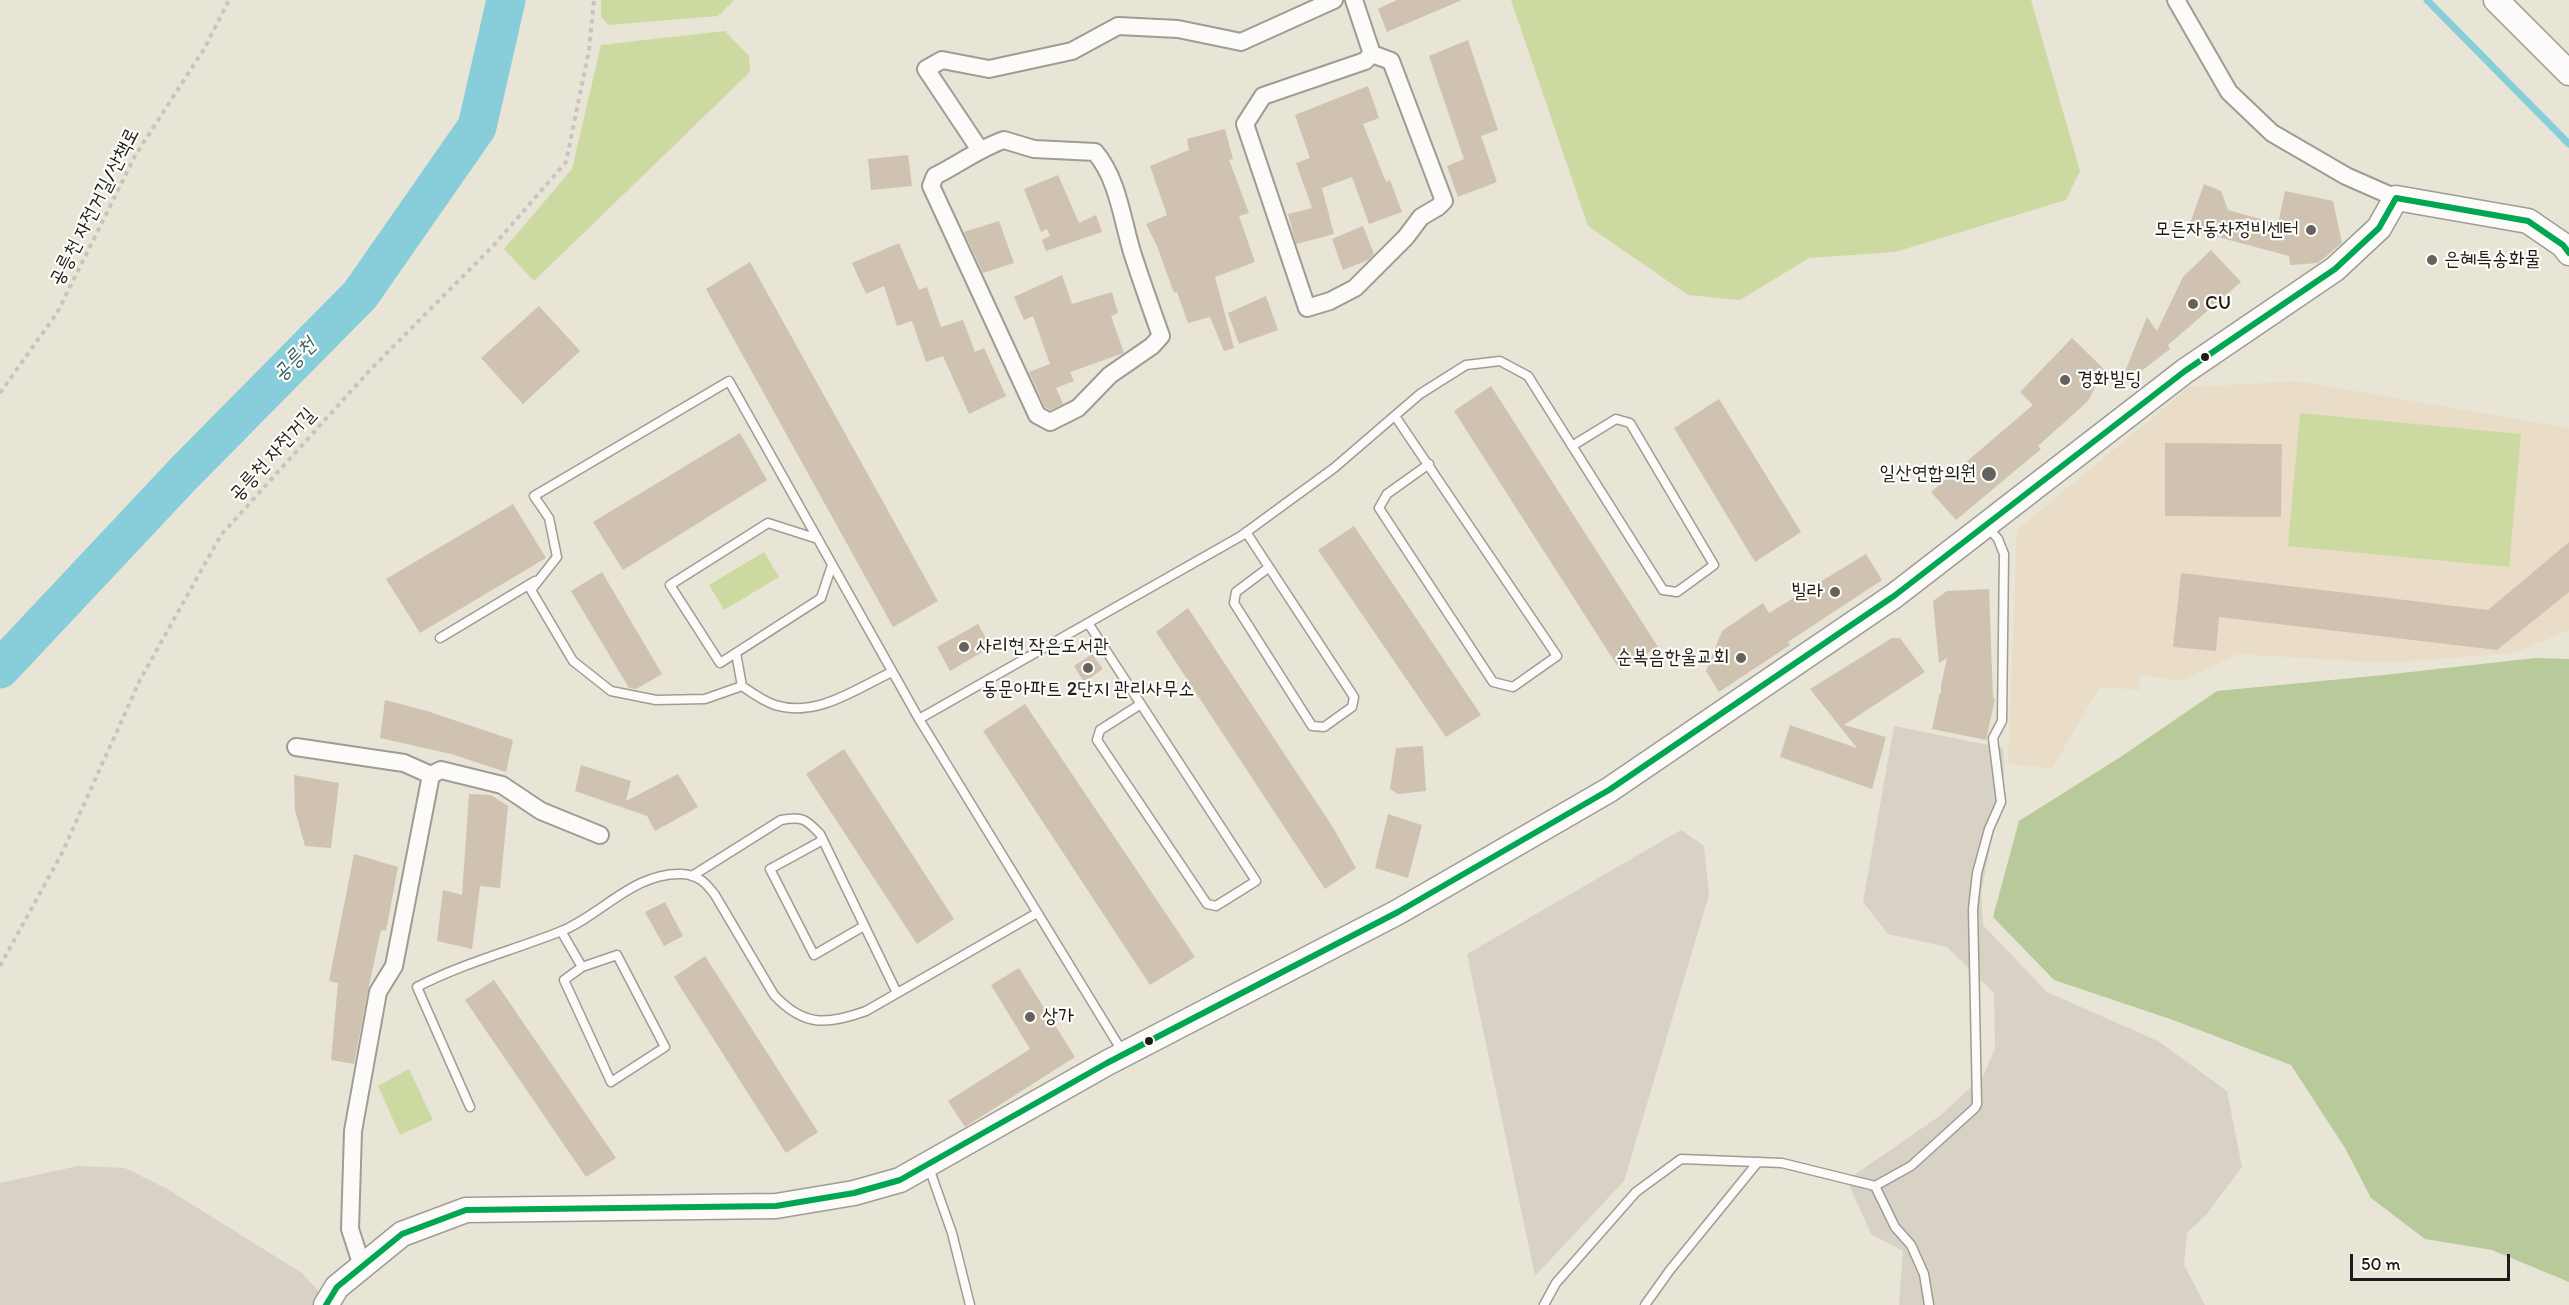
<!DOCTYPE html>
<meta charset="utf-8">
<style>
body{margin:0}
#map{position:relative;width:2569px;height:1305px;overflow:hidden;background:#e8e4d6;font-family:Itim,sans-serif}
canvas{display:block}
.scale{position:absolute;left:2350px;top:1254px;width:160px;height:27px;box-sizing:border-box;border:3px solid #1c1c1c;border-top:0;padding-left:8px;font-size:18px;line-height:21px;white-space:nowrap;color:#1c1c1c;-webkit-text-stroke:4px #fdfcf7;paint-order:stroke}
</style>
<div id="map">
<canvas width="2569" height="1305"></canvas>
<div class="scale">50 m</div>
</div>
<script>
const ctx = document.querySelector('canvas').getContext('2d');
ctx.lineJoin = 'round';
function fill(path, color) {
  ctx.fillStyle = color;
  ctx.fill(path, 'evenodd');
}
function strokePath(path, color, width, dash) {
  ctx.strokeStyle = color;
  ctx.lineWidth = width;
  ctx.lineCap = dash ? 'butt' : 'round';
  ctx.setLineDash(dash || []);
  ctx.stroke(path);
}
function drawText(font, color, halo, rows, align = 'center') {
  ctx.font = font + ' Itim,"Poor Story",sans-serif';
  ctx.lineWidth = 4.5;
  ctx.setLineDash([]);
  ctx.textBaseline = 'middle';
  ctx.strokeStyle = halo;
  ctx.fillStyle = color;
  for (const [text, x, y, turn = 0] of rows) {
    ctx.save();
    ctx.translate(x, y);
    ctx.rotate((+turn || 0) * Math.PI / 180);
    ctx.textAlign = isNaN(turn) ? turn : align;
    if (halo) ctx.strokeText(text, 0, 0);
    ctx.fillText(text, 0, 0);
    ctx.restore();
  }
}
fill(new Path2D(`
 M2297 381 2569 428V630L2514 653 2385 663 2239 654 2180 681 2141 675 2139 690 2100 687 2052 768 2008 764 2017 530 2189 387Z`), '#e9ddc7');
fill(new Path2D(`
 M1894 726 2003 748 2004 776 1981 893 1983 925 2047 992 2158 1041 2227 1091 2242 1167 2206 1215 2187 1233 2184 1265 2205 1305H1899L1903 1251 1871 1234 1847 1180 1941 1115 1983 1076 1995 1049 1994 993 1947 947 1888 934 1863 902Z
 M1681 830 1704 846 1709 895 1624 1181 1535 1276 1467 954Z
 M78 1166 125 1168 169 1190 302 1273 323 1296 317 1305H0V1183Z`), '#d8d2c6');
fill(new Path2D(`
 M601 0H734L718 16 609 25 601 17Z
 M1511 0H2031L2080 171 2066 200 1895 252 1809 258 1740 300 1688 295 1588 226Z
 M725 31 749 56 750 72 534 281 504 249 572 169 601 45Z
 M2300 413 2521 434 2509 567 2288 546Z
 M764 552 779 577 724 610 709 585Z
 M409 1069 433 1120 400 1135 378 1086Z`), '#ccdaa2');
fill(new Path2D(`
 M2535 658 2569 659V1282L2492 1250 2425 1239 2371 1198 2345 1148 2291 1065 2173 1020 2054 980 1993 917 2019 821 2119 758 2217 691 2384 675Z`), '#b8c99a');
strokePath(new Path2D(`
 M2427 0 2569 144`), '#88ceda', 7);
strokePath(new Path2D(`
 M0 669 185 472 360 295 477 127 506 0`), '#88ceda', 39);
fill(new Path2D(`
 M1397 0H1462L1387 32 1378 9Z
 M1468 40 1498 130 1481 136 1497 182 1458 197 1447 166 1464 159 1429 56Z
 M1368 86 1379 118 1363 124 1386 182 1390 180 1402 212 1369 224 1352 177 1322 188 1334 234 1296 244 1288 214 1312 208 1296 163 1310 158 1295 115Z
 M1225 129 1233 159 1229 160 1249 213 1239 216 1255 262 1215 277 1234 348 1224 351 1210 317 1188 323 1177 292 1174 293 1157 246 1146 224 1167 215 1150 166 1189 150 1187 139Z
 M908 155 912 186 871 190 868 159Z
 M1058 175 1079 223 1096 215 1102 232 1046 251 1042 240 1050 236 1047 229 1041 232 1024 189Z
 M2204 184 2221 191 2228 210 2278 224 2285 191 2333 201 2342 243 2318 263 2290 265 2289 256 2188 229Z
 M999 221 1014 263 983 273 964 232Z
 M1363 226 1374 254 1368 260 1343 270 1332 239Z
 M899 243 919 290 927 287 941 327 963 320 975 352 984 348 1006 396 969 414 943 356 926 362 912 321 897 326 884 286 866 294 852 263Z
 M2211 250 2241 282 2168 345 2170 349 2118 389 2147 317 2157 331 2183 277Z
 M750 262 938 601 893 627 706 289Z
 M1062 275 1072 304 1112 292 1118 313 1111 316 1124 353 1070 372 1074 381 1056 388 1063 404 1050 410 1045 407 1029 372 1050 364 1033 316 1024 320 1014 297Z
 M1266 296 1278 330 1239 344 1228 313Z
 M539 306 580 351 523 404 481 358Z
 M2072 338 2104 369 2088 401 2038 446 2041 449 1956 520 1931 492 2033 405 2020 392Z
 M1491 386 1658 647 1620 670 1454 411Z
 M1719 399 1801 532 1755 562 1674 428Z
 M740 433 767 480 623 570 593 522Z
 M2165 443 2282 444 2281 517 2165 516Z
 M513 504 546 558 420 633 386 579Z
 M1354 526 1481 715 1446 737 1318 550Z
 M2569 542V592L2497 650 2219 617 2216 651 2173 647 2181 573 2488 610Z
 M1866 554 1882 580 1788 642 1790 645 1719 692 1706 671 1722 631 1763 603 1769 613Z
 M602 572 662 674 636 689 629 688 571 591Z
 M1989 589 1993 698 1995 699 1986 740 1932 729 1940 692 1941 695V686L1947 658 1939 663 1933 601 1947 591Z
 M1188 608 1332 826 1356 868 1325 889 1156 632Z
 M978 624 991 647 950 671 937 647Z
 M1892 638H1900L1925 672 1844 725 1886 737 1872 789 1780 757 1790 725 1857 748 1810 689Z
 M1092 654 1103 669 1084 682 1074 666Z
 M385 700 427 711 513 740 506 772 451 754 380 738Z
 M1025 704 1195 957 1150 985 983 731Z
 M1423 746 1426 791 1398 794 1390 789 1396 748Z
 M844 749 954 919 917 944 806 774Z
 M581 765 631 781 626 801 678 774 698 807 655 831 647 816 575 791Z
 M294 775 339 783 331 848 305 846 295 810Z
 M469 794 491 795 508 806 500 888 480 886 472 949 437 941 443 890 462 895Z
 M1388 814 1422 825 1408 878 1375 868Z
 M354 854 398 867 386 931 381 930 368 990 354 1064 331 1060 338 983 329 981Z
 M665 902 683 936 664 946 645 912Z
 M705 956 818 1132 786 1153 674 977Z
 M1019 968 1075 1057 965 1127 948 1101 1030 1049 991 985Z
 M494 980 616 1158 586 1177 465 1000Z`), '#cfc2b1');
const lane = new Path2D(`
 M1395 416 1557 656 1513 687 1493 682 1379 508 1387 494 1429 464
 M1246 532 1354 697 1352 707 1324 727 1312 726 1234 603 1236 592 1268 568
 M818 539 768 523 670 585 720 663 821 598 832 565
 M1088 623 1256 881 1216 906 1207 904 1097 740 1100 730 1141 704
 M440 638 535 581
 M736 653 742 686 705 699 656 700 611 691 573 661 531 590 557 557 549 518 534 496 729 381 919 719
 M742 686C752 693 763 701 775 705 817 718 855 689 892 672
 M823 840 770 869 814 955 864 926
 M692 876 781 820C802 816 806 819 820 834L897 993
 M561 931 582 967 564 980 611 1082 665 1047 617 955 582 967
 M1122 1051 919 719 1241 536 1334 468 1420 394 1466 365 1500 361 1528 376 1663 590 1677 592 1714 565 1630 423 1616 419 1572 446
 M470 1107 417 987C463 963 511 951 559 932 601 916 633 872 682 874 699 875 706 883 715 895L774 995C804 1027 827 1025 866 1011L1037 913
 M928 1165 952 1233 970 1305
 M1875 1186 1895 1227 1911 1245 1924 1274 1929 1305
 M1544 1305 1556 1283 1636 1192 1681 1159 1782 1163 1875 1186 1911 1166 1975 1108 1977 1104 1973 909 1977 873 1989 829 2001 802 1993 738 2002 721 2004 554 1998 539 1988 527
 M1645 1305 1670 1270 1758 1162`);
const street = new Path2D(`
 M1354 0 1372 54 1391 61 1444 201 1438 207 1421 217 1406 237 1355 288 1330 301 1307 308 1245 124 1263 96 1365 61 1372 54
 M2176 0 2229 92 2272 133 2346 176 2396 198
 M1004 140 1034 149 1095 152C1118 179 1122 219 1132 252 1141 280 1151 308 1161 336L1152 346 1110 375 1078 408 1050 422 1037 415 931 186 935 176C959 164 980 148 1004 140Z
 M980 150 926 69 942 60 989 69 1072 51 1118 26 1178 29 1241 42 1334 0
 M296 747 404 763 431 775
 M362 1266 350 1229 353 1131 378 992 394 966 431 775 441 770 502 785 541 811 600 835`);
const secondary = new Path2D(`
 M2496 0 2569 73
 M326 1305 337 1287 402 1234 466 1210 776 1206 854 1193 900 1180 1107 1063 1398 912 1609 790 1894 596 2185 371 2335 269 2379 228 2396 198 2528 221 2563 245 2569 253`);
strokePath(lane, '#9e9c95', 11);
strokePath(street, '#9e9c95', 20);
strokePath(secondary, '#9e9c95', 27);
strokePath(new Path2D(`
 M0 393 57 313 135 156 204 49 229 0
 M0 966 62 853 140 680 221 535 371 369 495 244 566 162 589 50 594 0`), '#c6c5c2', 4, [4.5, 4.5]);
strokePath(lane, '#fcfbf9', 8);
strokePath(street, '#fcfbf9', 16);
strokePath(secondary, '#fcfbf9', 24);
strokePath(new Path2D(`
 M326 1305 337 1287 402 1234 466 1210 776 1206 854 1193 900 1180 1107 1063 1398 912 1609 790 1894 596 2185 371 2335 269 2379 228 2396 198 2528 221 2563 245 2569 253`), '#00a651', 6);
for (const [x, y, r, color] of [
 [2311,230,6,"#63625d"],
 [2432,260,6,"#63625d"],
 [2193,304,6,"#63625d"],
 [2205,357,5,"#1c1c1c"],
 [2065,380,6,"#63625d"],
 [1989,474,8,"#63625d"],
 [1835,592,6,"#63625d"],
 [964,647,6,"#63625d"],
 [1741,658,6,"#63625d"],
 [1088,668,6,"#63625d"],
 [1030,1017,6,"#63625d"],
 [1149,1041,5,"#1c1c1c"]
]) {
  const dot = new Path2D();
  dot.arc(x, y, r, 0, 2 * Math.PI);
  ctx.fillStyle = color;
  ctx.fill(dot);
  strokePath(dot, '#fdfcf7', 2);
}
drawText('20px', '#1c1c1c', '#fdfcf7', [
 ["공릉천 자전거길/산책로",95,207,-63],
 ["공릉천 자전거길",273,455,-48]
]);
drawText('20px', '#1c1c1c', '#fdfcf7', [
 ["모든자동차정비센터",2299,230,"right"],
 ["은혜특송화물",2444,260],
 ["CU",2205,304],
 ["경화빌딩",2077,380],
 ["일산연합의원",1976,474,"right"],
 ["빌라",1823,592,"right"],
 ["사리현 작은도서관",976,647],
 ["순복음한울교회",1729,658,"right"],
 ["동문아파트 2단지 관리사무소",1088,690,"center"],
 ["상가",1042,1017]
], 'left');
drawText('italic 21px', '#376069', '#fdfcf7', [
 ["공릉천",295,360,-45]
]);
</script>
